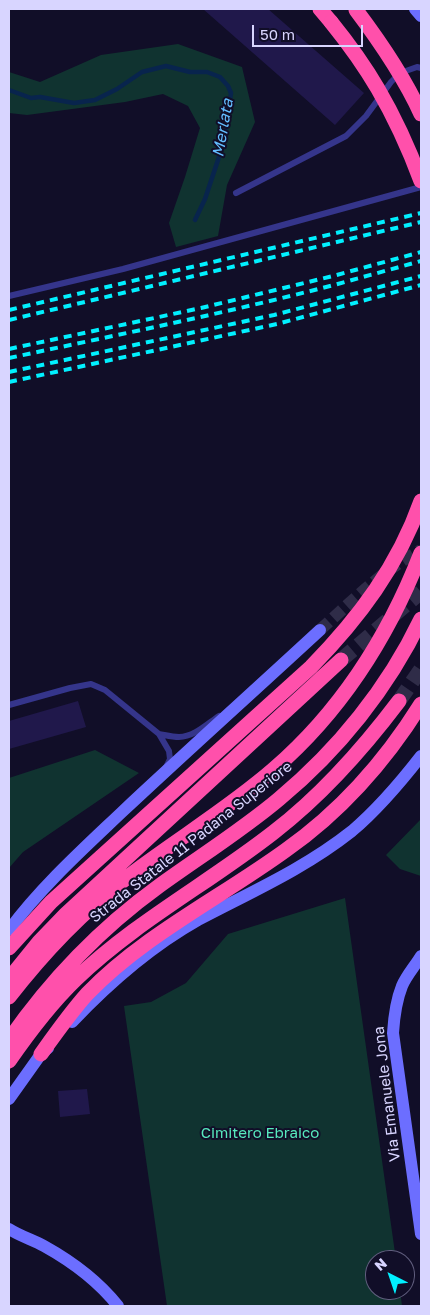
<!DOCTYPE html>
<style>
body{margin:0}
#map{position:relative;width:430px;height:1315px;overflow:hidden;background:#110e28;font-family:"Golos Text",sans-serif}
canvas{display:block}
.frame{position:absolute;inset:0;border:10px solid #d8d5ff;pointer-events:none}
.north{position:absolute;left:365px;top:1250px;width:50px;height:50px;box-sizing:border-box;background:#110e28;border:1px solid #615e7e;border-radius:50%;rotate:319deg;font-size:14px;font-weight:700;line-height:20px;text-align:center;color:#d8d5ff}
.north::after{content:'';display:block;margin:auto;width:18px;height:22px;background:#01f0ff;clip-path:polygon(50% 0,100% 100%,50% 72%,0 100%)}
.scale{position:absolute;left:252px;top:25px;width:111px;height:22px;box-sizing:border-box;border:2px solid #d8d5ff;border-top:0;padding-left:6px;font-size:15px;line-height:18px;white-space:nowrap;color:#d8d5ff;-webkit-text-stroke:4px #110e28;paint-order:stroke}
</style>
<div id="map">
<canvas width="430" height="1315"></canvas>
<div class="frame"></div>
<div class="north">N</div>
<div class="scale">50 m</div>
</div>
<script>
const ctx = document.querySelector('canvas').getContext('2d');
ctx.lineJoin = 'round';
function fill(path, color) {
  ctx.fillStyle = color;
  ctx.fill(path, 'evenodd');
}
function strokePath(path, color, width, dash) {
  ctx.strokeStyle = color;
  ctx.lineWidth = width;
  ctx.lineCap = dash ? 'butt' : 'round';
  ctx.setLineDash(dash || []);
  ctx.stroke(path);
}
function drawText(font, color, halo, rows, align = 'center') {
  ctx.font = font + ' "Golos Text",sans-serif';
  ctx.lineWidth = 4;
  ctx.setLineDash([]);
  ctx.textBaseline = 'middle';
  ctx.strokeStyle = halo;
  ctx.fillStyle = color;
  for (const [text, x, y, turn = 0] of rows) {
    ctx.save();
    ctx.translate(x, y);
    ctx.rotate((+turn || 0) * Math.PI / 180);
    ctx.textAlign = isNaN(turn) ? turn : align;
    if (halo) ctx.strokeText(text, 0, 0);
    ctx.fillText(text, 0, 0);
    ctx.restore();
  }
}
fill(new Path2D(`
 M178 44 242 67 255 122 227 185 218 236 176 247 169 223 185 177 200 128 188 106 163 94 125 102 27 115 9 113V72L40 82 101 55Z
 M95 750 139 773 23 852 9 868V778Z
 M421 819V876L400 869 386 855Z
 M345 898 396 1260H375V1290H400L402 1306H167L124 1006 151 1002 186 983 228 934Z`), '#103330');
strokePath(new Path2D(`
 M9 90 31 98 40 97 74 103 95 100 117 89 142 72 166 66 190 72H207L220 77 228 86 231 93 224 142 205 199 195 220`), '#08244d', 4.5);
fill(new Path2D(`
 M203 9H268L364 93 335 125Z
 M78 701 86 727 9 749V721Z
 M87 1089 90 1114 60 1117 58 1091Z`), '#20184b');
strokePath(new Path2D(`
 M320 630C352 601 383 570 421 550`), '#2f2c48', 12, [12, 6]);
strokePath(new Path2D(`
 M341 660 421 592
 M399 701 421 669`), '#2f2c48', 15, [15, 8]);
strokePath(new Path2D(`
 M236 193 346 136 366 116 391 82 397 76 403 72 417 67 421 68
 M9 296 123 269 421 187
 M9 705 70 688 91 684 105 690 159 734 169 751 170 759 166 767
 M159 734C165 735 172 737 179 737 194 737 207 724 219 716`), '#35358b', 6);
strokePath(new Path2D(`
 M415 9 421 16
 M9 930C42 886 82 850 122 812 187 751 254 691 320 630
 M421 956C415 966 406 976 402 986 396 1001 394 1017 393 1033L421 1234
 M72 1022C109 983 150 947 198 920 251 892 304 869 352 831 378 809 400 783 421 756
 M9 1099 41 1054 48 1048
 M9 1229C20 1236 33 1240 44 1246 71 1261 99 1282 118 1306`), '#6c6eff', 12);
strokePath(new Path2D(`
 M320 9 331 22
 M9 948 51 902 311 667C359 618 398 566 421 501
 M9 979 39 942 66 914 341 660
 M9 997C43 953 81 913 125 879 174 841 227 810 274 769 341 711 389 635 421 553
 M9 1040C50 981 101 928 159 886 199 857 241 831 279 799 338 750 388 688 421 619
 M41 1054C56 1033 70 1013 87 994 144 935 220 898 286 850 340 812 386 760 421 704
 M9 1061C29 1032 50 1004 76 979 135 922 209 883 274 832 322 795 362 750 399 701`), '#ff50ab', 15);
strokePath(new Path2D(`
 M9 310 421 213
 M9 320 421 222
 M9 349 201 308 333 276 421 252
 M9 358C117 335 226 313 334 285 363 277 392 269 421 261
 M9 372 274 315 421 276
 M9 382 277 324 421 285`), '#01f0ff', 4, [8, 6]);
strokePath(new Path2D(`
 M356 10C381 43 404 77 421 114
 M331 22C348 43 364 65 378 89 395 118 409 149 421 181`), '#ff50ab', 15);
drawText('15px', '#d8d5ff', '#110e28', [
 ["Strada Statale 11 Padana Superiore",191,842,-38],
 ["Via Emanuele Jona",387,1094,-97]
]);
drawText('15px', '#57e9be', '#110e28', [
 ["Cimitero Ebraico",260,1133]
]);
drawText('italic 16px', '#63bdff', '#110e28', [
 ["Merlata",223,128,-80]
]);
</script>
